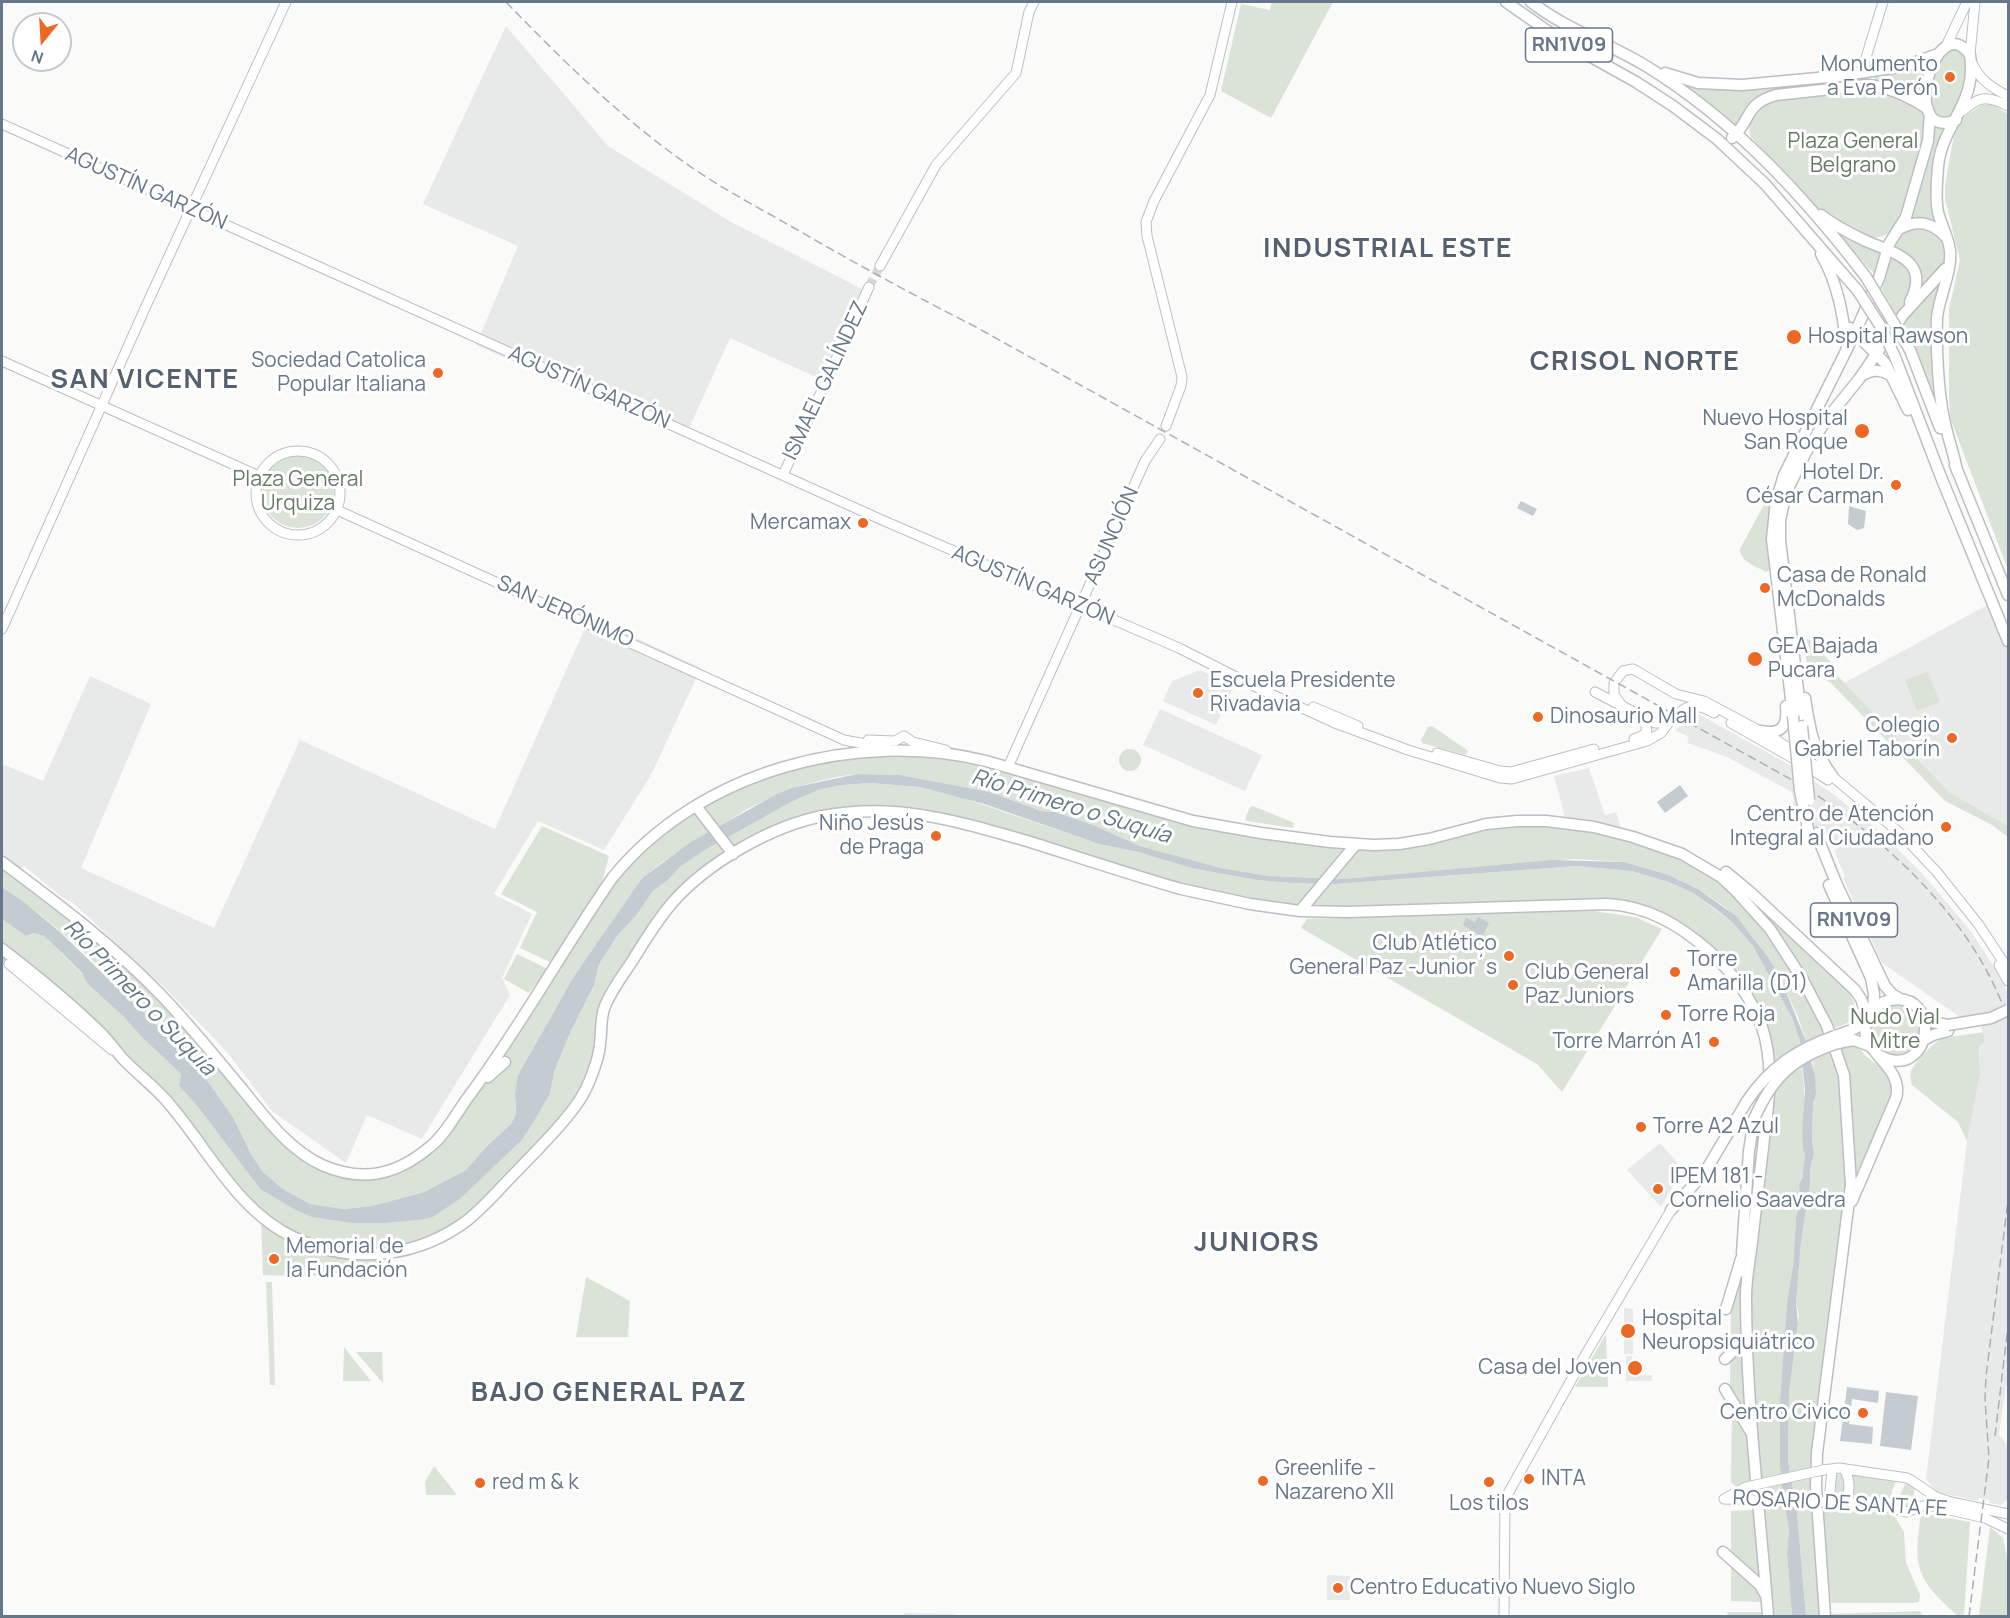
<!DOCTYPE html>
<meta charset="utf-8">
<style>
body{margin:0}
#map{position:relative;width:2010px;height:1618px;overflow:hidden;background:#fafaf8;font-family:Manrope,sans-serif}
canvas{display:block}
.frame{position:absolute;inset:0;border:3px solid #67778a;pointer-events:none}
.north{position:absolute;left:12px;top:12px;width:60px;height:60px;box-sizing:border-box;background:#fff;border:2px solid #c2c9d0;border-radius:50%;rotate:198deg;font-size:16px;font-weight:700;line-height:24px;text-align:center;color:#67778a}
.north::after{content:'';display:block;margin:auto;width:21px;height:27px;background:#ec6825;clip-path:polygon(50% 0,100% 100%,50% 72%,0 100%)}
</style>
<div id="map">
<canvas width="2010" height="1618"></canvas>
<div class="frame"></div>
<div class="north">N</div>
</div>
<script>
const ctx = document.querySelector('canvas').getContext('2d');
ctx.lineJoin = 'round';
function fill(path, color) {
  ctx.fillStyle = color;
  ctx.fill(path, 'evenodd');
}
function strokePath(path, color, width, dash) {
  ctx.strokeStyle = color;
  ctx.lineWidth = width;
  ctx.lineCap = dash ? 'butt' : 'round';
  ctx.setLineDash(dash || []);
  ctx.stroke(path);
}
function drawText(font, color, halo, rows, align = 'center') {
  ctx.font = font + ' Manrope,sans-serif';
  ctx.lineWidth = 6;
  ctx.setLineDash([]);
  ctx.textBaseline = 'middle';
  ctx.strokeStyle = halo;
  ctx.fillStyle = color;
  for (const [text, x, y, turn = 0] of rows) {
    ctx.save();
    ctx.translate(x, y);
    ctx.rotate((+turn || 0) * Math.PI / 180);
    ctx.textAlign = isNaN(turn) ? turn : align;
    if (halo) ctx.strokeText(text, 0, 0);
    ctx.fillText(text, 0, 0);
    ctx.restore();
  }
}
fill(new Path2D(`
 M506 26 608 146 731 222 872 294 829 383 730 338 685 437 476 345 518 246 423 204Z
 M1989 604 2008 649V826L1949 792 1844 683Z
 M590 617 701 668 651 775 604 850 538 821 494 894 532 914 502 978 510 995 422 1139 367 1115 346 1163 272 1111 227 1052 167 990 73 903 62 897 24 866 16 873 2 862V764L43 781 90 676 151 704 81 868 214 928 300 740 495 829Z
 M1200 670 1234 686 1216 725 1163 701 1172 681Z
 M1160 709 1262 755 1245 791 1143 745Z
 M1695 712 1788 764 1833 794 1876 828 1921 872 1970 930 1996 970 2008 994V1383L2006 1386 1999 1435 2008 1446V1499L2001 1505 1989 1503V1500L1979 1498 1978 1501 1937 1492 1926 1479 1967 1141 1980 1075 1979 1046 1985 1042 1978 1014 1960 1017 1882 963 1843 878 1845 876 1834 850 1838 848 1837 845 1796 811 1792 804 1794 801 1792 792 1725 756 1687 743 1689 737 1675 730 1683 723 1687 715Z
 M1589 768 1605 815 1616 812 1621 828 1588 820 1565 818 1554 776Z
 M1660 1143 1683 1169 1661 1207 1627 1170Z
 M1624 1308 1633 1309V1354H1624Z
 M1626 1356H1632V1366L1638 1361 1646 1368 1641 1375H1652V1381H1626Z
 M1327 1575 1350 1576V1600H1327Z
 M904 1613 956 1614V1616H904Z`), '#e8e9e9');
fill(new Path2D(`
 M1272 2H1333L1271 118 1221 91 1241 4 1270 10Z
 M1953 49 1963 53C1971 74 1962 94 1955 114L1944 118 1935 114C1925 94 1933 61 1953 49Z
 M1932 58 1924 103 1875 83 1873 73Z
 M1860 76 1863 84 1783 93 1788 85Z
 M1671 78C1707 88 1740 92 1778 86 1770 96 1758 97 1749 105 1743 111 1742 120 1738 127Z
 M1868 89C1882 92 1909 98 1919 109 1924 115 1926 123 1926 131 1924 148 1902 220 1891 231 1885 237 1877 238 1869 237L1828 218 1807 198 1753 139 1750 136 1749 126 1751 117 1758 108 1778 98Z
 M1992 104 2008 114V570L1951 420 1949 399V309L1960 260 1945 199V185L1952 145 1959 120 1982 105Z
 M1933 125 1948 128 1942 137 1939 226 1912 220 1933 134Z
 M1832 228 1883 253 1876 276Z
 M1911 229 1931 231 1947 245C1948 269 1936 274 1921 289 1921 265 1914 258 1894 248 1898 239 1902 233 1911 229Z
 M1891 254 1911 272C1911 290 1908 302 1898 318L1882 290Z
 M1943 280 1937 304 1942 424 1903 325 1912 310Z
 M262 492a36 36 0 1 1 72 0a36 36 0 1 1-72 0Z
 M1768 497 1771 499 1769 570 1766 572C1756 566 1740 562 1740 549Z
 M1807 639 1814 642V646L1832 663 1830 668 1949 792 2008 826V837L1992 825 1945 801 1831 683 1822 678H1809L1804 645H1807Z
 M1928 672 1940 702 1917 711 1905 680Z
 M1432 726 1467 750 1468 752 1465 755 1422 743 1421 740 1428 727Z
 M1119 760a11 11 0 1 1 22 0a11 11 0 1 1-22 0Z
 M938 752 1193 821 1373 845 1486 824 1594 827 1714 871 1780 943 1841 1063 1851 1185 1817 1453 1825 1616H1806L1797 1512 1788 1461 1789 1393 1799 1316 1796 1302 1801 1242 1810 1183V1170L1814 1153 1812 1143 1813 1105 1816 1094 1813 1062 1798 1017 1783 984 1769 958 1752 936 1725 907 1698 889 1666 874 1624 862 1574 859 1344 879 1269 876 1221 868 1140 846 1093 825 1055 812 1041 811 990 792 900 775 857 774 836 777 791 788 749 808 664 861 642 878 574 976 518 1075 515 1102 516 1114 511 1124 486 1147 466 1170 424 1192 372 1206 344 1209 310 1204 283 1189 263 1172 251 1154 234 1119 222 1103C156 1026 87 943 2 887V862L145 978 259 1109 311 1159 372 1175 430 1147 613 877 696 806 816 758Z
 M870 783 920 787 963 798 1099 844 1138 852 1191 868 1256 880 1291 883 1335 884 1577 866 1631 871 1669 882 1693 893 1733 923 1753 946 1792 1018 1800 1041 1802 1062 1805 1104 1802 1136 1803 1149 1805 1153 1804 1174 1799 1185 1800 1199 1796 1218 1793 1265 1787 1302 1780 1401V1467L1782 1490 1789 1529 1787 1553 1792 1616H1768L1746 1293 1769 1065 1750 1001 1699 943 1629 907 1348 912 1212 897 976 826 879 810 781 828 689 886 612 992 600 1043 583 1095 479 1209 430 1243 350 1253 271 1225 170 1105 2 949V919L26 936 33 933 44 936C91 981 134 1030 181 1074L179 1086 198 1107 260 1189 286 1204 353 1223 433 1217 460 1199 522 1140 530 1128 550 1094 554 1072 570 1033 594 985 599 964 617 936 635 917 653 891 669 879 680 867 705 850 793 801 821 789 842 785Z
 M1253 806 1294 823 1293 828 1247 821 1245 819 1250 807Z
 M542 826 609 856 599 893 550 962 520 948 537 912 501 894Z
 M1580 909 1635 917 1662 929 1562 1092 1537 1064 1301 928 1307 919Z
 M1763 912 1849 992C1861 1014 1857 1022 1833 1028L1809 980Z
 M517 954 548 969 529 993 504 979Z
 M1885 1005C1893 1005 1902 1004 1908 1007 1935 1022 1914 1067 1883 1053 1878 1051 1874 1044 1870 1040V1019Z
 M1983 1032 1985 1042 1979 1046 1980 1075 1967 1141 1958 1122 1912 1085C1911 1080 1909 1076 1911 1071 1913 1065 1934 1042 1940 1040 1953 1035 1969 1035 1983 1032Z
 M1851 1045C1859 1046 1861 1051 1866 1056 1882 1070 1895 1072 1890 1098L1854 1180 1839 1048Z
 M261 1219 281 1234 378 1258 381 1263C368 1279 285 1276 263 1275Z
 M586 1277 630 1301 628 1337H576Z
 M266 1282H272L275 1385H270Z
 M1740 1282 1747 1415 1730 1389 1731 1307Z
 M1606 1334 1608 1387H1575Z
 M344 1347 371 1381H343Z
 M356 1352H382L383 1383Z
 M1732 1408 1749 1430 1753 1483 1736 1487 1731 1482Z
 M434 1466 457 1495H426L425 1482Z
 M1840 1474 1847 1481 1844 1497 1836 1500 1832 1496 1835 1475Z
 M1851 1475 1896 1481 1892 1491 1893 1504 1849 1501 1854 1488Z
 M1906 1482 1915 1487 1912 1506 1904 1508 1899 1497Z
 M1755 1510 1760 1577 1731 1551V1511Z
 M1822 1511 1884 1512 1895 1517 1904 1532 1906 1563 1920 1595 1919 1602 1912 1603H1831Z
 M1921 1513 1970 1522 1964 1616H1958C1916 1578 1913 1569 1921 1513Z
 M1990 1527 2003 1538 2008 1562V1616H1979Z
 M1731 1565 1753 1585 1762 1602 1731 1601Z
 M1920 1611 1923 1616H1828V1614Z
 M1727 1612H1761V1616H1728Z`), '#dbe2d8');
fill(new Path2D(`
 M1521 501 1537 509 1533 516 1517 508Z
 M1849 506 1866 511 1864 528 1857 530 1848 524Z
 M857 774 900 775 990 792 1041 811 1055 812 1093 825 1140 846 1221 868 1269 876 1344 879 1553 860 1624 862 1666 874 1698 889 1736 916 1769 958 1783 984 1807 1044 1815 1076 1816 1094 1813 1105 1812 1143 1814 1153 1810 1170V1183L1801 1242 1796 1302 1798 1323 1789 1393 1788 1461 1797 1512 1806 1616H1792L1787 1553 1789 1529 1782 1490 1780 1467V1401L1787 1302 1793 1265 1796 1218 1800 1200 1799 1185 1803 1176 1805 1153 1803 1150 1802 1136 1805 1091 1800 1041 1792 1018 1753 946 1733 923 1717 910 1693 893 1669 882 1631 871 1577 866 1335 884 1291 883 1256 880 1191 868 1138 852 1099 844 984 804 920 787 870 783 842 785 821 789 793 801 705 850 680 867 669 879 653 891 635 917 617 936 599 964 594 985 570 1033 554 1072 550 1094 530 1128 522 1140 460 1199 433 1217 418 1220 383 1223H353L312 1217 294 1209 260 1189 198 1107 179 1086 181 1074 143 1038 123 1016 87 983 82 973 64 955 44 936 33 933 26 936 2 919V887L24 902 59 931 172 1040 211 1086 234 1119 251 1154 263 1172 283 1189 310 1204 344 1209 372 1206 424 1192 466 1170 486 1147 511 1124 516 1114 515 1094 518 1075 574 976 642 878 691 842 775 795 791 788Z
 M1680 785 1688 796 1665 813 1657 802Z
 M1478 917 1489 923 1482 937 1463 925 1466 918 1475 922Z
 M1847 1387 1879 1391 1878 1403 1852 1399 1849 1424 1873 1427 1872 1444 1840 1441Z
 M1886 1392 1918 1396 1911 1450 1880 1446Z`), '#c4ccd2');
strokePath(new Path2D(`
 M869 287 880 266
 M2 958 9 964`), '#d5d9dc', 9, [9, 4.5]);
const secondary = new Path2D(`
 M1946 46 1967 2
 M1970 55 1975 2
 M1972 63C1980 80 1992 88 2008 96
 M1864 72V64L1883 2
 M1960 113C1978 97 1986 94 2008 106
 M2 124 882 520 1179 648 1260 689 1335 723 1408 750 1500 778 1512 779 1647 741 1661 733 1672 718
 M880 266 936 165 1016 73 1029 12 1034 2
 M2 361 259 476
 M1166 426 1181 386 1182 377 1147 236 1146 222 1154 201 1210 95 1232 2
 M256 493a42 42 0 1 1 84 0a42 42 0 1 1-84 0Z
 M783 475 869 287
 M337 510 844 740 887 748
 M2 629 146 306 286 2
 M1595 692 1655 723C1684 725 1677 692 1714 713
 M1622 706 1614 695V683L1623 671 1633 669 1676 694 1704 701 1775 739 1833 777 1901 834 1936 871 1979 925 2008 969
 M1313 707 1358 726
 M1731 723 1803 764 1828 780
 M1634 739 1642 736 1647 731 1645 723 1641 717
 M868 740 895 741 904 736 913 742 946 750
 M1437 753 1500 771 1511 772 1594 749
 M1008 767 1145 461 1160 439
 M9 964 112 1050
 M1999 965 2008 981
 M1823 1470 1839 1468 1907 1478 1911 1480 1936 1497 1951 1502 2008 1514
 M1724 1499 1746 1487
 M1724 1499 1747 1500
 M1825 1502 1874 1504 1906 1512 1923 1506H1932L1985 1518 2008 1529
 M1829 1503 1832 1469
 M1843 1503C1851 1492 1851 1481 1844 1469
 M1504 1616 1505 1499 1584 1357 1671 1210`);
const primary = new Path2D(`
 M1506 2 1559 39 1636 82 1673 106 1717 139 1765 184 1858 291
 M1531 2C1566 29 1608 43 1646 66 1734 120 1804 196 1866 277
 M1665 73 1698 83 1742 85 1839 76 1905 66 1938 54
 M1956 120C1898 144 1935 5 1970 55 1978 103 1942 124 1938 167 1937 182 1935 197 1938 212 1941 225 1949 238 1950 251 1952 273 1939 296 1937 318 1936 345 1938 392 1944 418 1947 436 1954 453 1957 471
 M1732 138C1752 120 1744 104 1776 95L1868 85C1890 87 1910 97 1928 109
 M1821 215C1835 226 1851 234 1866 241 1896 254 1931 261 1910 302
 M1899 229C1917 219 1932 222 1946 237
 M1821 254C1838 283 1843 315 1847 348
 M1850 328 1885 363 1908 410
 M1910 350 1940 428
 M1895 357 1939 472 2008 641
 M1861 376C1873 369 1881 369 1893 377
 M1955 465 2008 595
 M1805 698C1810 731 1813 750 1833 777
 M1801 715 1780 540V520L1786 493 1806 452 1826 420 1859 379 1903 315 1945 269
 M1793 716 1772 539 1776 501 1784 475 1855 333 1879 278 1889 244 1906 217 1928 141 1930 114
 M1761 731C1782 735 1788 726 1786 706
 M696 806 733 854
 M1816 833 1837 885 1885 986 1892 994 1902 1000
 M2 862C57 903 113 945 161 995 188 1023 213 1054 238 1084 262 1113 287 1149 322 1165 363 1183 397 1175 431 1146 446 1134 457 1112 469 1096 521 1026 563 949 613 877 699 771 857 729 986 761L1193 821 1261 833 1330 842 1373 845 1399 844 1429 839 1486 824 1517 821H1546L1594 827 1633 837 1682 854 1721 877 1734 889 1770 929 1803 980 1827 1026 1844 1075 1851 1185 1817 1453 1816 1487 1825 1616
 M1726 872 1749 891 1855 990 1861 999 1868 1018
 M1829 885 1871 978 1874 994 1873 1010
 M1300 911 1356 844
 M2 949C36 975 70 1003 101 1033 110 1042 117 1053 126 1062 139 1075 153 1086 165 1099 207 1146 236 1211 295 1238 352 1265 419 1258 469 1219 487 1204 502 1186 518 1170 537 1150 564 1124 579 1101 588 1088 599 1059 600 1044 602 1030 600 1018 605 1006 612 989 623 975 633 960 645 940 657 921 672 903 707 863 771 826 823 816 896 802 957 821 1027 841 1078 857 1129 874 1181 889L1250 904 1300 911 1348 912 1607 904C1647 906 1678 924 1708 950 1732 972 1751 996 1762 1027 1774 1063 1769 1102 1764 1139 1760 1173 1756 1208 1752 1242 1750 1260 1746 1278 1746 1296 1746 1403 1760 1510 1768 1616
 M1923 1018 1932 1022 1948 1025
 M1835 1036 1852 1030 1866 1022
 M1924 1040 1933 1035 1948 1031
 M1838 1043 1854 1040 1870 1046
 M488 1077 505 1062
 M1852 1201 1896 1098C1905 1064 1855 1052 1867 1020 1870 1009 1880 1002 1891 1000 1943 991 1932 1082 1880 1056
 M1671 1210 1705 1172 1747 1101
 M1744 1272 1742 1253 1749 1151 1754 1119
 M1726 1309 1741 1259
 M1725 1359 1747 1338
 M1725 1389 1752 1434
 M1723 1552 1760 1585 1765 1594`);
strokePath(secondary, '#bcc0c6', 11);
strokePath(primary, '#bbbec3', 13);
strokePath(secondary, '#fff', 9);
strokePath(primary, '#fff', 10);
strokePath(new Path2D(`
 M506 2C565 63 628 125 700 173 730 193 763 210 794 228 853 262 913 295 974 326L1803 786C1888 841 1976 922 2008 1020
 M1995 1436 2008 1326
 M1969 1616 1989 1458 1985 1399 1986 1376 2008 1201`), '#aaafb6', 1.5, [9, 4.5]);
const secondaryBridge = new Path2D(`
 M1746 1487 1823 1470
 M1747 1500 1825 1502`);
const primaryBridge = new Path2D(`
 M1866 277 1910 350
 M1858 291 1881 327 1895 357
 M1793 716 1800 791 1809 834
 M1802 726 1809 800
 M1948 1025 1991 1018 2008 1010
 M1747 1101C1770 1067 1798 1049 1835 1036
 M1754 1119C1773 1076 1794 1057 1838 1043`);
strokePath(secondaryBridge, '#bcc0c6', 11, []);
strokePath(primaryBridge, '#bbbec3', 13, []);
strokePath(secondaryBridge, '#fff', 9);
strokePath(primaryBridge, '#fff', 10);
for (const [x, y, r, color] of [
 [1950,77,6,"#ec6825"],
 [1794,337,8,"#ec6825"],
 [438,373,6,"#ec6825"],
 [1862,431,8,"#ec6825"],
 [1896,485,6,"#ec6825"],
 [863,523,6,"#ec6825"],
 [1765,588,6,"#ec6825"],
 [1755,659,8,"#ec6825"],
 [1198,693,6,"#ec6825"],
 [1538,717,6,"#ec6825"],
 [1952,738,6,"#ec6825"],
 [1946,827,6,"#ec6825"],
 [936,836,6,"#ec6825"],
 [1509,956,6,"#ec6825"],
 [1675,972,6,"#ec6825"],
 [1513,985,6,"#ec6825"],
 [1666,1015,6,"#ec6825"],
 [1714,1042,6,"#ec6825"],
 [1641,1127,6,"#ec6825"],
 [1658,1189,6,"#ec6825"],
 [274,1259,6,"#ec6825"],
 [1628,1331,8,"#ec6825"],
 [1635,1368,8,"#ec6825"],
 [1863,1413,6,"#ec6825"],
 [1529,1479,6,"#ec6825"],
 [1263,1481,6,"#ec6825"],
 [1489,1482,6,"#ec6825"],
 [480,1483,6,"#ec6825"],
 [1338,1588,6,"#ec6825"]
]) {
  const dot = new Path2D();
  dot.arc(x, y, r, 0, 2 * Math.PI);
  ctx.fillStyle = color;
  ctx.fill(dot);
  strokePath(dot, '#fff', 2);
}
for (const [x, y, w] of [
 [1569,45,87],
 [1854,920,87]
]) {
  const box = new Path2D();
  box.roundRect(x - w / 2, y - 17, w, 34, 4.5);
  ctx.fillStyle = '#fff';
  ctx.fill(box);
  strokePath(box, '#67778a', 1.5);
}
drawText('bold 20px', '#67778a', null, [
 ["RN1V09",1569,45],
 ["RN1V09",1854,920]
]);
drawText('21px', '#67778a', '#fff', [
 ["Monumento",1938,65,"right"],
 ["a Eva Perón",1938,89,"right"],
 ["Hospital Rawson",1808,337],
 ["Sociedad Catolica",426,361,"right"],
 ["Popular Italiana",426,385,"right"],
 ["Nuevo Hospital",1848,419,"right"],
 ["San Roque",1848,443,"right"],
 ["Hotel Dr.",1884,473,"right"],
 ["César Carman",1884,497,"right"],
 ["Mercamax",851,523,"right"],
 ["Casa de Ronald",1777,576],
 ["McDonalds",1777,600],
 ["GEA Bajada",1768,647],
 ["Pucara",1768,671],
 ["Escuela Presidente",1210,681],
 ["Rivadavia",1210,705],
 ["Dinosaurio Mall",1550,717],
 ["Colegio",1940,726,"right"],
 ["Gabriel Taborín",1940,750,"right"],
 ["Centro de Atención",1934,815,"right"],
 ["Integral al Ciudadano",1934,839,"right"],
 ["Niño Jesús",924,824,"right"],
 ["de Praga",924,848,"right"],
 ["Club Atlético",1497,944,"right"],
 ["General Paz -Junior´s",1497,968,"right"],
 ["Torre",1687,960],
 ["Amarilla (D1)",1687,984],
 ["Club General",1525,973],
 ["Paz Juniors",1525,997],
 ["Torre Roja",1678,1015],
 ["Torre Marrón A1",1702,1042,"right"],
 ["Torre A2 Azul",1653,1127],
 ["IPEM 181 -",1670,1177],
 ["Cornelio Saavedra",1670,1201],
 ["Memorial de",286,1247],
 ["la Fundación",286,1271],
 ["Hospital",1642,1319],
 ["Neuropsiquiátrico",1642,1343],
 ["Casa del Joven",1622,1368,"right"],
 ["Centro Civico",1851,1413,"right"],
 ["Greenlife -",1275,1469],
 ["Nazareno XII",1275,1493],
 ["INTA",1541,1479],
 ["red m & k",492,1483],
 ["Los tilos",1489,1504,"center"],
 ["Centro Educativo Nuevo Siglo",1350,1588]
], 'left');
drawText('21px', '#657b63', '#fff', [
 ["Plaza General",1853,142],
 ["Belgrano",1853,166],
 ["Plaza General",298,480],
 ["Urquiza",298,504],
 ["Nudo Vial",1895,1018],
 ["Mitre",1895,1042]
]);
drawText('21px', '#67778a', '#fff', [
 ["AGUSTÍN GARZÓN",146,189,24],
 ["ISMAEL GALÍNDEZ",826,381,-65],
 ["AGUSTÍN GARZÓN",589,388,24],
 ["ASUNCIÓN",1112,536,-66],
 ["AGUSTÍN GARZÓN",1033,586,23],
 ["SAN JERÓNIMO",565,612,24],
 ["ROSARIO DE SANTA FE",1840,1504,3]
]);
drawText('italic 22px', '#637884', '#fff', [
 ["Río Primero o Suquía",1071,807,17],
 ["Río Primero o Suquía",139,998,46]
]);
ctx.letterSpacing = '1.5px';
drawText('bold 27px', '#56616f', '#fff', [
 ["INDUSTRIAL ESTE",1388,249],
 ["CRISOL NORTE",1635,362],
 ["SAN VICENTE",145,380],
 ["JUNIORS",1257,1243],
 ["BAJO GENERAL PAZ",609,1393]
]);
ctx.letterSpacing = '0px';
</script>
